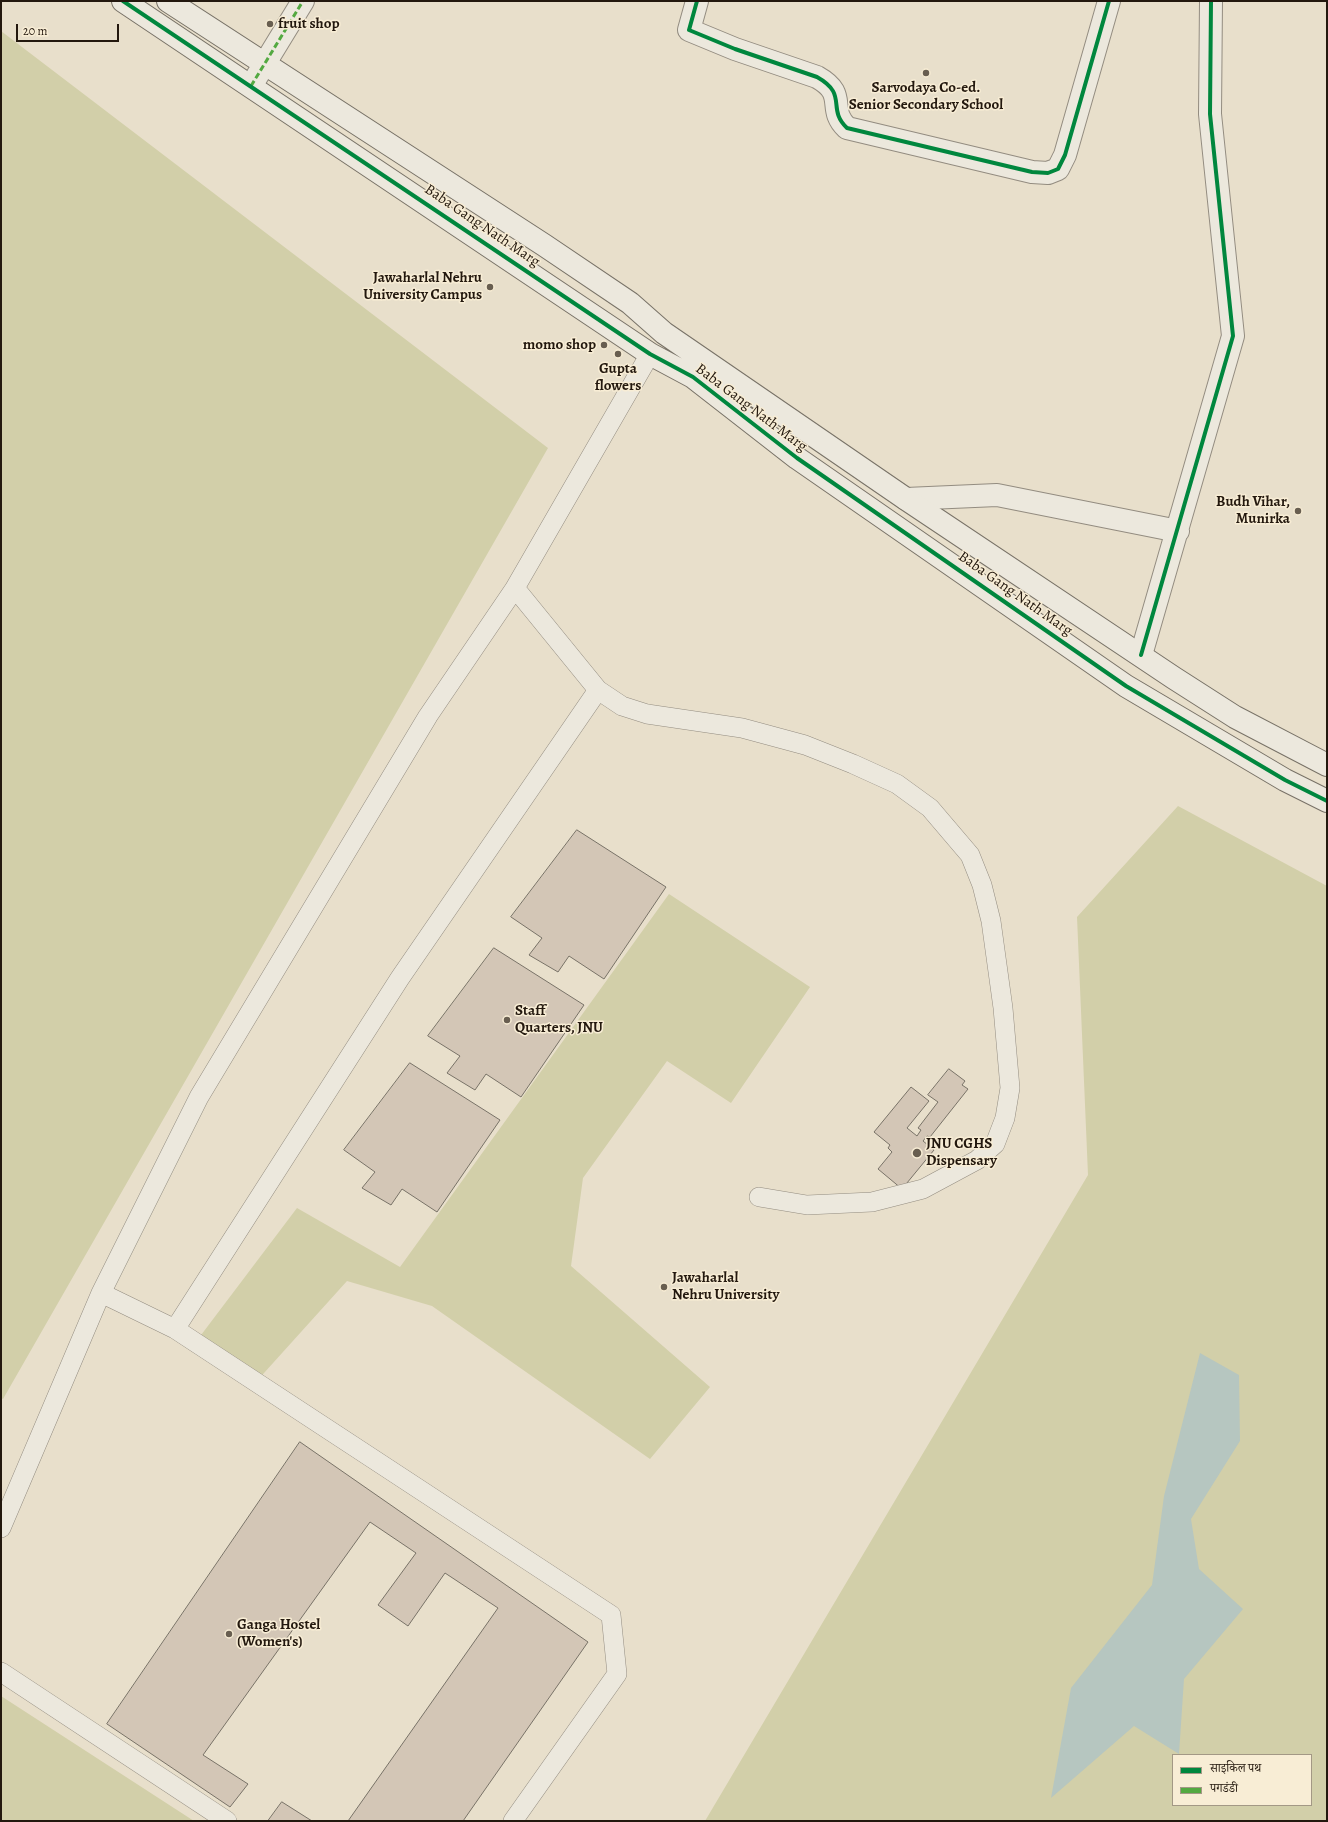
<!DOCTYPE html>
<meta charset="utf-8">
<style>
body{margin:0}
#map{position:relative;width:1328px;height:1822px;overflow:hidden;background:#e8dfcb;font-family:Alegreya,"Noto Serif Devanagari",serif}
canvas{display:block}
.frame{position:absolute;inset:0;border:2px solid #23180e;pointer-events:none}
.legend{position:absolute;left:1172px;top:1754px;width:140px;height:52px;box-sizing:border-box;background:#f8edd5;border:1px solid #a39885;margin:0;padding:5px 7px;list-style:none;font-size:12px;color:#23180e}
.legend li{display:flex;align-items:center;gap:8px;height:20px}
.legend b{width:20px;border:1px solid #a39885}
.scale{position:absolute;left:16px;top:24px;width:103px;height:18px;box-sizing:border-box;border:2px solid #23180e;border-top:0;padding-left:5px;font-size:12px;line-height:14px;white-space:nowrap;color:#23180e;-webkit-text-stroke:3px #f8edd5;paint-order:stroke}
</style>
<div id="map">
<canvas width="1328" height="1822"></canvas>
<div class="frame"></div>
<ul class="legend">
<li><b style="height:5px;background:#00873e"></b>साइकिल पथ</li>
<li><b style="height:5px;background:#53a941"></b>पगडंडी</li>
</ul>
<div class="scale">20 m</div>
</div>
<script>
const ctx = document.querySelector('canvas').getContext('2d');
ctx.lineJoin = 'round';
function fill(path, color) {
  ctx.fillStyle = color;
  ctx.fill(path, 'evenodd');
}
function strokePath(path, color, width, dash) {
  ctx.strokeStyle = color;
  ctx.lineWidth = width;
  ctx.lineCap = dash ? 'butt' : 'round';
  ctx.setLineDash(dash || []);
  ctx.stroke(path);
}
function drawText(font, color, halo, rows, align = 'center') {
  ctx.font = font + ' Alegreya,serif';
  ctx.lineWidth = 3;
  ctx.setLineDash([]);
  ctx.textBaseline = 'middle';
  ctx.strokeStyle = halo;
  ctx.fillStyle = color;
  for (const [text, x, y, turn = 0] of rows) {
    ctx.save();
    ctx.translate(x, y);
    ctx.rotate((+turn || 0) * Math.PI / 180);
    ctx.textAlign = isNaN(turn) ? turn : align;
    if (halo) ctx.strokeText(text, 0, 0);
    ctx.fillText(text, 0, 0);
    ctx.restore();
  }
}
fill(new Path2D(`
 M1 31 548 448 3 1399 1 1398Z
 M1178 806 1327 886V1821H705L1088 1175 1077 917ZM1173 1755H1311V1805H1173Z
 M669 894 810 987 731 1103 667 1061 583 1178 571 1266 710 1387 650 1459 432 1306 347 1281 255 1383 192 1347 297 1208 400 1267Z
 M1 1696 194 1821H1Z`), '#d2cfa9');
fill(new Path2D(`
 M1200 1353 1239 1375 1240 1441 1191 1519 1199 1569 1243 1609 1184 1679 1179 1754 1134 1726 1051 1798 1071 1688 1152 1585 1164 1496Z`), '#b6c6c0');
const building = new Path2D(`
 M577 830 666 887 604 979 569 956 558 972 529 955 542 938 511 917Z
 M494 948 584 1005 521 1097 486 1074 475 1090 447 1073 460 1056 428 1036Z
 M410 1063 500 1120 437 1212 402 1189 391 1205 362 1188 375 1172 344 1150Z
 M949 1069 965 1081 962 1085 968 1089 930 1137 927 1136 923 1141 934 1150 902 1189 878 1169 892 1152 888 1148 890 1145 874 1132 911 1087 929 1101 907 1128 917 1136 921 1130 918 1128 938 1102 928 1095Z
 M300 1442 588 1642 463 1821H348L498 1608 445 1573 408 1626 378 1605 416 1553 370 1522 203 1755 248 1784 230 1807 107 1724Z
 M282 1802 312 1821H268Z`);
fill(building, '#d3c6b6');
strokePath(building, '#787267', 1);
const lane = new Path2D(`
 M515 588 598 690 622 706 647 714 742 728 805 745 853 764 897 784 930 808 970 855 982 885 991 921 1003 1008 1010 1088 1005 1118 995 1144 977 1160 923 1189 872 1202 807 1205 759 1197
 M101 1293 175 1329 611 1615 617 1674 513 1821
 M175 1329 400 978 598 690
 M1 1528 101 1293 199 1097 428 716 515 588 650 354
 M1 1672 227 1821`);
const street = new Path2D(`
 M697 1 689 30 735 49 817 77C849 95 826 108 847 128L1032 172 1048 173 1058 169 1065 155 1109 1
 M251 86 303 1
 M906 499 997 495 1178 531
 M1141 655 1233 336 1210 114 1211 1`);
const secondary = new Path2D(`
 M123 1 650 354 693 377 797 458 1126 686 1285 780 1327 801
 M168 1 544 245 630 303 664 333 906 499 1174 678 1235 717 1327 765`);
strokePath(lane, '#938c80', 20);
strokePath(street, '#938c80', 24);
strokePath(secondary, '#787267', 24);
strokePath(lane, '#ece8dd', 19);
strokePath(street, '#ece8dd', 22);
strokePath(secondary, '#ece8dd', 22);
strokePath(new Path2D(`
 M251 86 303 1`), '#53a941', 3, [6, 3]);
strokePath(new Path2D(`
 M123 1 650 354 693 377 797 458 1126 686 1285 780 1327 801
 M697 1 689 30 735 49 817 77C849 95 826 108 847 128L1032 172 1048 173 1058 169 1065 155 1109 1
 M1141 655 1233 336 1210 114 1211 1`), '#00873e', 4);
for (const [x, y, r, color] of [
 [270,24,4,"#685e50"],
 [926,73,4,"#685e50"],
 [490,287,4,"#685e50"],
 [604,345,4,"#685e50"],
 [618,354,4,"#685e50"],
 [1298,511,4,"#685e50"],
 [507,1020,4,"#685e50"],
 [917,1153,5,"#685e50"],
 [664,1287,4,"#685e50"],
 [229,1634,4,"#685e50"]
]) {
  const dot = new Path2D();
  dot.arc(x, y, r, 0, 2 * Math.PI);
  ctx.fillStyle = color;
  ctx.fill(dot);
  strokePath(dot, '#f8edd5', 1.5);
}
drawText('bold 15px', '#23180e', '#f8edd5', [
 ["fruit shop",278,24],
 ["Sarvodaya Co-ed.",926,88,"center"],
 ["Senior Secondary School",926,105,"center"],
 ["Jawaharlal Nehru",482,278,"right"],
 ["University Campus",482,295,"right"],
 ["momo shop",596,345,"right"],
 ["Gupta",618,369,"center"],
 ["flowers",618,386,"center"],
 ["Budh Vihar,",1290,502,"right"],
 ["Munirka",1290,519,"right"],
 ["Staff",515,1011],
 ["Quarters, JNU",515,1028],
 ["JNU CGHS",926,1144],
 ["Dispensary",926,1161],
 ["Jawaharlal",672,1278],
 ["Nehru University",672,1295],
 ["Ganga Hostel",237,1625],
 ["(Women's)",237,1642]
], 'left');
drawText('15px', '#23180e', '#f8edd5', [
 ["Baba Gang Nath Marg",482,226,34],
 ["Baba Gang Nath Marg",751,408,37],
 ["Baba Gang Nath Marg",1015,594,35]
]);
</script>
